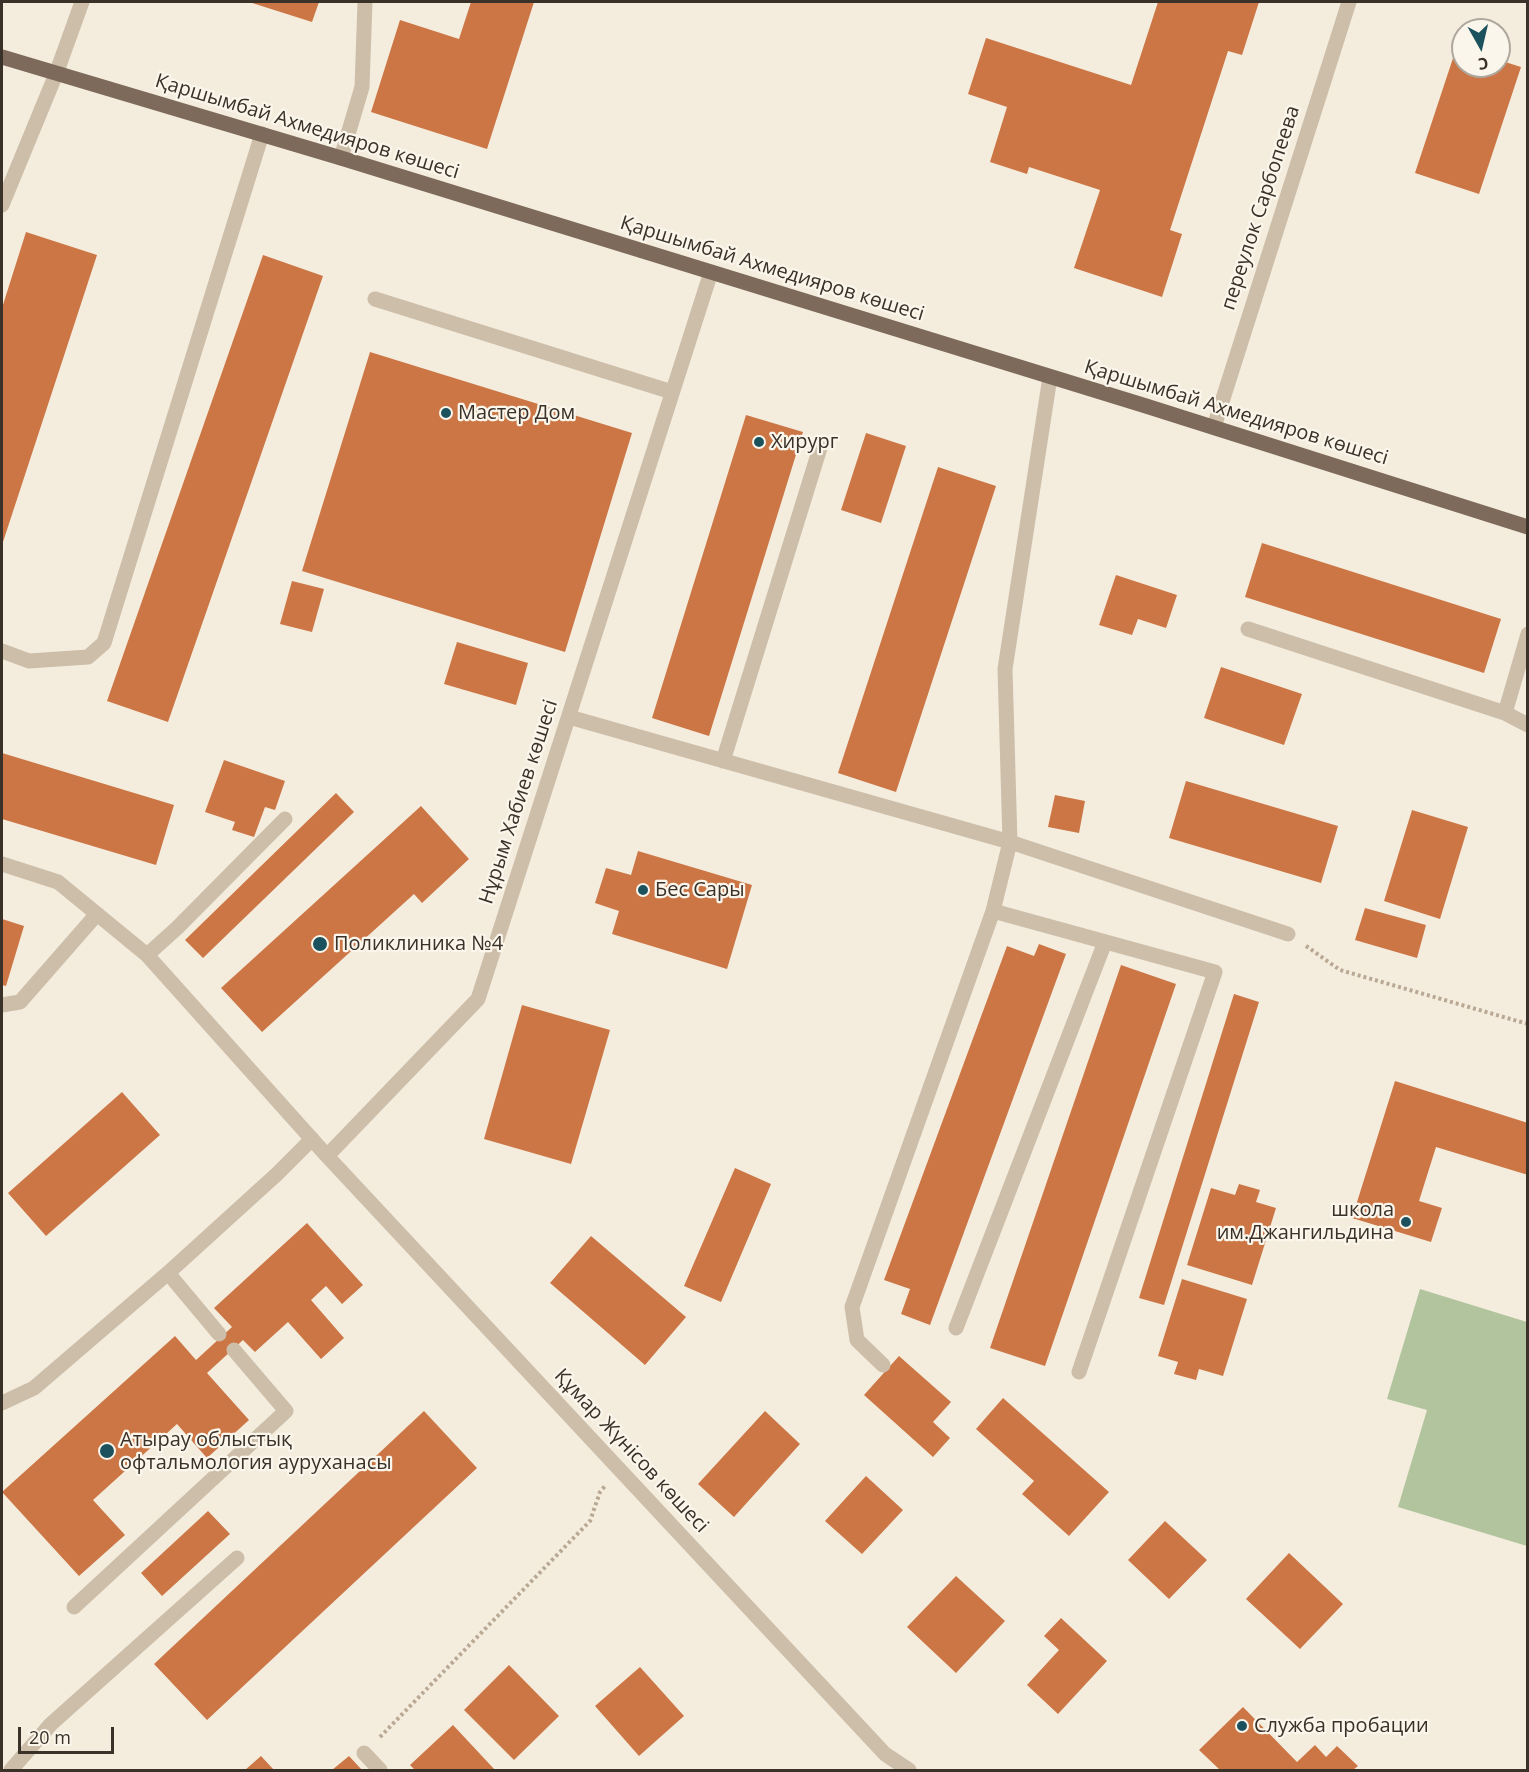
<!DOCTYPE html>
<meta charset="utf-8">
<style>
body{margin:0}
#map{position:relative;width:1529px;height:1772px;overflow:hidden;background:#f4edde;font-family:"Open Sans",sans-serif}
canvas{display:block}
.frame{position:absolute;inset:0;border:3px solid #3a3129;pointer-events:none}
.north{position:absolute;left:1451px;top:18px;width:60px;height:60px;box-sizing:border-box;background:#fbf6eb;border:2px solid #aea79d;border-radius:50%;rotate:172deg;font-size:16px;font-weight:700;line-height:24px;text-align:center;color:#3a3129}
.north::after{content:'';display:block;margin:auto;width:21px;height:27px;background:#1c525e;clip-path:polygon(50% 0,100% 100%,50% 72%,0 100%)}
.scale{position:absolute;left:18px;top:1727px;width:96px;height:27px;box-sizing:border-box;border:3px solid #3a3129;border-top:0;padding-left:8px;font-size:18px;line-height:21px;white-space:nowrap;color:#3a3129;-webkit-text-stroke:4px #fbf6eb;paint-order:stroke}
</style>
<div id="map">
<canvas width="1529" height="1772"></canvas>
<div class="frame"></div>
<div class="north">С</div>
<div class="scale">20 m</div>
</div>
<script>
const ctx = document.querySelector('canvas').getContext('2d');
ctx.lineJoin = 'round';
function fill(path, color) {
  ctx.fillStyle = color;
  ctx.fill(path, 'evenodd');
}
function strokePath(path, color, width, dash) {
  ctx.strokeStyle = color;
  ctx.lineWidth = width;
  ctx.lineCap = dash ? 'butt' : 'round';
  ctx.setLineDash(dash || []);
  ctx.stroke(path);
}
function drawText(font, color, halo, rows, align = 'center') {
  ctx.font = font + ' "Open Sans",sans-serif';
  ctx.lineWidth = 4.5;
  ctx.setLineDash([]);
  ctx.textBaseline = 'middle';
  ctx.strokeStyle = halo;
  ctx.fillStyle = color;
  for (const [text, x, y, turn = 0] of rows) {
    ctx.save();
    ctx.translate(x, y);
    ctx.rotate((+turn || 0) * Math.PI / 180);
    ctx.textAlign = isNaN(turn) ? turn : align;
    if (halo) ctx.strokeText(text, 0, 0);
    ctx.fillText(text, 0, 0);
    ctx.restore();
  }
}
fill(new Path2D(`
 M1420 1289 1527 1322V1546L1398 1507 1427 1410 1387 1399Z`), '#b2c49d');
fill(new Path2D(`
 M249 2H319L312 22Z
 M471 2H534L487 149 371 112 400 20 459 39Z
 M1158 2H1259L1242 55 1228 51 1170 230 1182 234 1162 297 1074 268 1100 190 1029 167 1027 174 990 162 1007 107 968 94 986 38 1131 85Z
 M1457 46 1463 48V66H1499V60L1521 67 1479 194 1415 173Z
 M26 232 97 255 2 545V308Z
 M263 255 323 276 168 722 107 701Z
 M370 352 632 433 565 652 302 571Z
 M746 415 803 432 709 736 652 718Z
 M866 433 906 446 881 523 841 510Z
 M938 467 996 486 896 792 838 773Z
 M1262 543 1501 619 1484 673 1245 597Z
 M1116 575 1177 595 1166 628 1138 619 1132 635 1099 625Z
 M292 581 324 589 312 632 280 624Z
 M457 642 528 663 516 705 444 684Z
 M1221 667 1302 694 1284 745 1204 718Z
 M2 753 174 805 156 865 2 819Z
 M224 760 285 781 275 810 265 807 254 837 232 830 235 822 205 812Z
 M1186 781 1338 826 1321 883 1169 838Z
 M336 793 354 812 203 958 185 940Z
 M1055 795 1085 801 1079 833 1048 827Z
 M421 806 469 859 422 903 414 894 262 1032 221 988Z
 M1412 810 1468 827 1440 919 1384 901Z
 M638 851 752 885 727 969 612 934 619 911 595 903 606 868 631 875Z
 M1365 908 1426 925 1417 958 1355 940Z
 M2 919 24 926 6 986 2 985Z
 M1039 944 1066 954 930 1325 901 1314 910 1289 884 1280 1007 946 1034 956Z
 M1121 965 1176 984 1045 1366 990 1348Z
 M1234 994 1259 1002 1164 1305 1139 1298Z
 M522 1005 610 1030 571 1164 484 1139Z
 M1395 1081 1528 1123V1175L1436 1147 1419 1201 1442 1208 1431 1242 1352 1218Z
 M122 1092 160 1135 46 1236 8 1193Z
 M735 1168 771 1184 721 1302 684 1286Z
 M1239 1184 1260 1190 1256 1202 1276 1208 1252 1285 1187 1265 1211 1188 1235 1195Z
 M307 1223 363 1285 342 1304 326 1286 311 1300 344 1338 321 1359 288 1322 255 1352 243 1340 207 1373 249 1420 207 1458 177 1424 93 1500 125 1535 79 1576 2 1492 175 1336 196 1360 232 1327 214 1308Z
 M591 1236 686 1317 645 1365 550 1283Z
 M1182 1279 1247 1299 1223 1376 1199 1369 1196 1380 1174 1374 1178 1362 1158 1356Z
 M899 1356 951 1402 933 1422 950 1438 933 1457 864 1395Z
 M1003 1398 1109 1492 1069 1536 1022 1494 1034 1481 976 1429Z
 M424 1411 477 1468 207 1720 154 1664Z
 M765 1411 800 1444 734 1517 698 1484Z
 M866 1476 903 1510 862 1554 825 1521Z
 M208 1511 230 1534 162 1596 141 1573Z
 M1165 1521 1207 1560 1169 1599 1128 1560Z
 M1289 1553 1343 1604 1300 1649 1246 1599Z
 M956 1576 1005 1621 956 1673 907 1627Z
 M1061 1618 1107 1661 1058 1714 1027 1685 1059 1650 1044 1636Z
 M509 1665 559 1716 514 1760 464 1710Z
 M640 1667 684 1716 639 1756 595 1706Z
 M1243 1707 1297 1762 1315 1745 1326 1757 1337 1746 1358 1766 1353 1770H1220L1199 1750Z
 M453 1725 495 1770H415L410 1765Z
 M261 1756 274 1770H245Z
 M349 1756 362 1770H332Z`), '#cc7645');
strokePath(new Path2D(`
 M1306 946 1340 970 1528 1024
 M380 1737 590 1521 600 1492 605 1486`), '#b9a893', 4, [3, 3]);
strokePath(new Path2D(`
 M341 158 362 87 365 2
 M2 205 56 74 82 2
 M375 299 672 392
 M1248 629 1505 713
 M1528 634 1505 713 1528 725
 M2 651 29 661 88 657 104 643 262 134
 M569 717 1010 842 1288 934
 M723 761 820 448
 M2 864 58 882 97 914
 M993 911 1215 972 1079 1372
 M147 955 177 928 285 819
 M168 1273 277 1174 312 1139
 M956 1328 1105 942
 M883 1365 857 1340 852 1307 993 911 1010 842 1005 669 1050 377
 M2 1403 34 1388 168 1273 219 1334
 M74 1607 286 1411 234 1350
 M364 1753 380 1770
 M11 1770 51 1724 237 1558`), '#cdbea9', 15);
strokePath(new Path2D(`
 M1214 427 1349 2
 M2 1005 20 1002 97 914 147 955 327 1156 478 999 711 272
 M327 1156 885 1754 909 1770`), '#cdbea9', 15);
strokePath(new Path2D(`
 M2 57 341 158 1146 406 1528 527`), '#7d6a5a', 15);
for (const [x, y, r, color] of [
 [446,413,6,"#1c525e"],
 [759,442,6,"#1c525e"],
 [643,890,6,"#1c525e"],
 [320,944,8,"#1c525e"],
 [1406,1222,6,"#1c525e"],
 [107,1451,8,"#1c525e"],
 [1242,1726,6,"#1c525e"]
]) {
  const dot = new Path2D();
  dot.arc(x, y, r, 0, 2 * Math.PI);
  ctx.fillStyle = color;
  ctx.fill(dot);
  strokePath(dot, '#fbf6eb', 2);
}
drawText('20px', '#3a3129', '#fbf6eb', [
 ["Қаршымбай Ахмедияров көшесі",307,127,17],
 ["переулок Сарбопеева",1261,208,-72],
 ["Қаршымбай Ахмедияров көшесі",772,269,17],
 ["Қаршымбай Ахмедияров көшесі",1236,413,17],
 ["Нұрым Хабиев көшесі",519,802,-72],
 ["Құмар Жүнісов көшесі",631,1451,47]
]);
drawText('20px', '#3a3129', '#fbf6eb', [
 ["Мастер Дом",458,413],
 ["Хирург",771,442],
 ["Бес Сары",655,890],
 ["Поликлиника №4",334,944],
 ["школа",1394,1210,"right"],
 ["им.Джангильдина",1394,1233,"right"],
 ["Атырау облыстық",120,1440],
 ["офтальмология ауруханасы",120,1463],
 ["Служба пробации",1254,1726]
], 'left');
</script>
